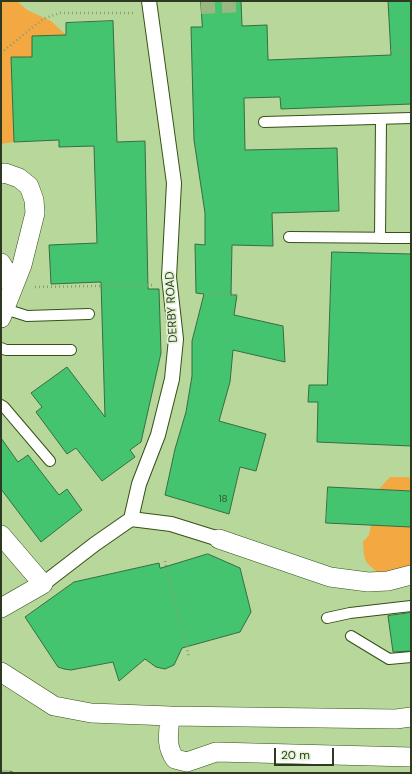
<!DOCTYPE html>
<style>
body{margin:0}
#map{position:relative;width:412px;height:774px;overflow:hidden;background:#b7d89a;font-family:"DM Sans",sans-serif}
canvas{display:block}
.frame{position:absolute;inset:0;border:2px solid #2d3921;pointer-events:none}
.scale{position:absolute;left:274px;top:748px;width:60px;height:18px;box-sizing:border-box;border:2px solid #2d3921;border-top:0;padding-left:5px;font-size:12px;line-height:14px;white-space:nowrap;color:#2d3921;-webkit-text-stroke:3px #e2f3d4;paint-order:stroke}
</style>
<div id="map">
<canvas width="412" height="774"></canvas>
<div class="frame"></div>
<div class="scale">20 m</div>
</div>
<script>
const ctx = document.querySelector('canvas').getContext('2d');
ctx.lineJoin = 'round';
function fill(path, color) {
  ctx.fillStyle = color;
  ctx.fill(path, 'evenodd');
}
function strokePath(path, color, width, dash) {
  ctx.strokeStyle = color;
  ctx.lineWidth = width;
  ctx.lineCap = dash ? 'butt' : 'round';
  ctx.setLineDash(dash || []);
  ctx.stroke(path);
}
function drawText(font, color, halo, rows, align = 'center') {
  ctx.font = font + ' "DM Sans",sans-serif';
  ctx.lineWidth = 3.5;
  ctx.setLineDash([]);
  ctx.textBaseline = 'middle';
  ctx.strokeStyle = halo;
  ctx.fillStyle = color;
  for (const [text, x, y, turn = 0] of rows) {
    ctx.save();
    ctx.translate(x, y);
    ctx.rotate((+turn || 0) * Math.PI / 180);
    ctx.textAlign = isNaN(turn) ? turn : align;
    if (halo) ctx.strokeText(text, 0, 0);
    ctx.fillText(text, 0, 0);
    ctx.restore();
  }
}
fill(new Path2D(`
 M1 1H17L27 10 51 21 66 35 32 37V57L11 58 14 142 1 144Z
 M390 477H406L411 478V491L379 489Z
 M371 525 411 527V566L395 569 379 573C364 562 364 561 363 542L369 535Z`), '#f3a842');
const building = new Path2D(`
 M201 1H241L242 26 267 25 268 60 391 55 388 1H411V104L281 109 280 97 244 98 245 150 337 148 339 211 272 213 273 246 232 245 231 295H237L234 315 283 326 285 362 233 350 230 382 219 421 266 434 256 471 240 467 229 514 165 495 175 449 186 412 192 376V341L204 294 196 293 195 244 205 245V213L194 140 191 27H202Z
 M113 21 117 142 145 141 148 289H159L161 353 141 442 130 450 135 457 102 481 76 448 67 454 36 412 42 407 31 393 67 367 105 417 101 282 51 284 49 245 97 243 94 146 59 147V140L14 142 11 57H32V36L66 35V23Z
 M332 252 411 254V446L317 442 318 402H308L309 385H327Z
 M1 438 18 462 28 455 59 495 67 489 82 510 41 542 1 489Z
 M328 487 411 491V527L326 523Z
 M208 554 240 568 251 612 240 632 182 648 174 665 165 669 156 667 145 659 119 681 113 662 71 670 64 669 58 667 25 617 74 582 159 563 160 568Z
 M411 613V651L393 652 388 616Z`);
fill(building, '#44c46e');
strokePath(building, '#356d44', 1);
strokePath(new Path2D(`
 M201 7 241 5`), '#9bb882', 14, [14, 7]);
const service = new Path2D(`
 M264 122 411 118
 M289 237 411 238
 M380 238 381 119
 M5 309 27 316 89 314
 M1 348 6 350H71
 M1 405 4 407 50 461
 M327 618 350 613 411 606
 M351 636 389 659 411 657`);
const pedestrian = new Path2D(`
 M149 1 174 183 169 277 176 339 172 379 158 435 139 484 131 519 171 524 219 539
 M43 584 95 544 131 519`);
const minor = new Path2D(`
 M1 174 5 173 19 178 29 186 34 200 35 213 22 265 1 318
 M1 263 10 278 12 290
 M1 535 43 584 1 608
 M219 539 330 577 368 582 388 581 411 575
 M1 672 54 706 91 713 170 716 396 719 411 717
 M170 716C169 732 165 745 175 759L187 762 216 752 411 757`);
strokePath(service, '#365016', 12);
strokePath(pedestrian, '#365016', 16);
strokePath(minor, '#365016', 20);
strokePath(new Path2D(`
 M391 50 411 51
 M1 53 43 19 60 13H134
 M35 287 154 285
 M204 294 237 295
 M165 561 189 657`), '#859f6e', 2.5, [1, 3]);
strokePath(service, '#fff', 10);
strokePath(pedestrian, '#fff', 14);
strokePath(minor, '#fff', 19);
const rail = new Path2D(`
 M1 773H11`);
strokePath(rail, '#6a7f56', 4.5);
strokePath(rail, '#e2f3d4', 3, [9]);
drawText('10px', '#335c34', null, [
 ["18",223,499]
]);
drawText('12px', '#2d3921', '#e2f3d4', [
 ["DERBY ROAD",172,307,-93]
]);
</script>
